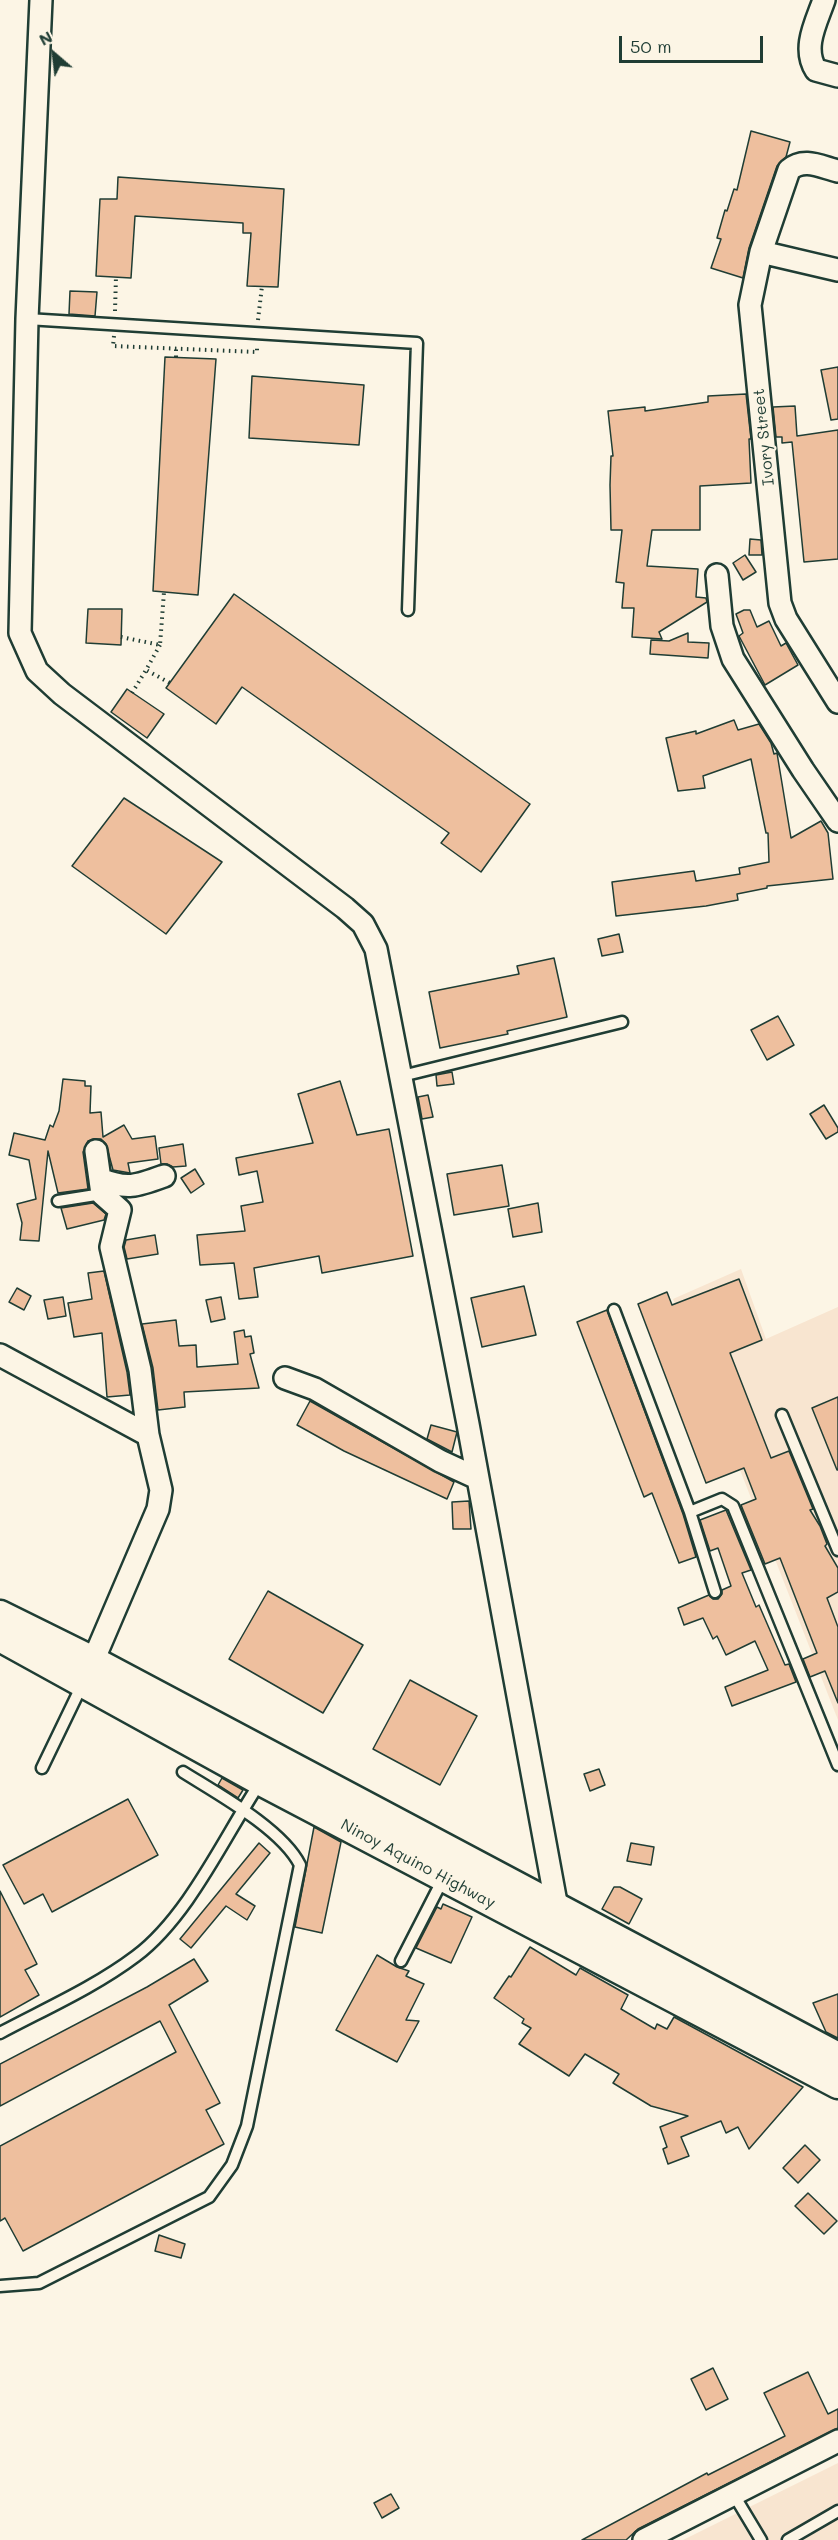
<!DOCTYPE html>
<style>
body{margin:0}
#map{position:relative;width:838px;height:2540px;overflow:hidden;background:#fcf5e5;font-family:Mali,sans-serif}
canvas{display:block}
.north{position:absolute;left:24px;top:24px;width:60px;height:60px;-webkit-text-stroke:4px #fcf5e5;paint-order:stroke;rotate:332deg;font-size:16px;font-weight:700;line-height:24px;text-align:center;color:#1f3d34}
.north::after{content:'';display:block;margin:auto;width:21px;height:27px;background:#1f3d34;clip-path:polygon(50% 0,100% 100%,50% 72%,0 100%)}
.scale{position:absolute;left:619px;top:36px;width:144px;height:27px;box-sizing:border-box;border:3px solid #1f3d34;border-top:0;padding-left:8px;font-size:18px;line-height:21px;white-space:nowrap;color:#1f3d34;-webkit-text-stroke:4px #fcf5e5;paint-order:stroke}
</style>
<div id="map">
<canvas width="838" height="2540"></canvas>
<div class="north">N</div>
<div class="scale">50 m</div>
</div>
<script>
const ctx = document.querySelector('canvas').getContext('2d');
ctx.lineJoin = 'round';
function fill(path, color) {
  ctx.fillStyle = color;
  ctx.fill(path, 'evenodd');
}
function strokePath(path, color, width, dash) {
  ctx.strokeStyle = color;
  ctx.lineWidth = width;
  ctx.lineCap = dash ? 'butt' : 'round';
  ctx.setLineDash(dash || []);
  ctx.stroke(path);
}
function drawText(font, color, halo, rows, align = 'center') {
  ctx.font = font + ' Mali,sans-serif';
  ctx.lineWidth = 4.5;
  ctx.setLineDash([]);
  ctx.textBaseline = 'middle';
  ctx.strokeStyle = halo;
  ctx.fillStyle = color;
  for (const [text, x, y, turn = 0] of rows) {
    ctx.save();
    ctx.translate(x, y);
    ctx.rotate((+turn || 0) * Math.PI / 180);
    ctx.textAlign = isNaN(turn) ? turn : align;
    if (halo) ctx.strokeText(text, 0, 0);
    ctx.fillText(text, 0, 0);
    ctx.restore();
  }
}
fill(new Path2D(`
 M741 1269 766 1339 838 1307V1720L673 1299Z
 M838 2463V2540H683Z`), '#f8e5d0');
const building = new Path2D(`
 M751 131 790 142 786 157 777 166 749 248 743 278 711 268 721 239 717 238 725 210 727 211 734 189 737 190Z
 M118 177 284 189 278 287 247 286 251 233H243V223L135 216 131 278 96 276 100 199H117Z
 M70 291 97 292 95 316 69 314Z
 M165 357 216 359 198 595 153 591Z
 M838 367V419L831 420 821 370Z
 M252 376 364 385 359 445 249 438Z
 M746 394 751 439H749L751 483 700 486V530H652L647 566 698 569 696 597 706 598 707 602 659 632 662 639 632 637 634 608H622L624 583 616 582 622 530H611L610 485 611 456H613L608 411 645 407V411L708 402V396Z
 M795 406 797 436 838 430V559L804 562 792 442 782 443V437H776L773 407Z
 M750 539 761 540 762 555H749Z
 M745 555 756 572 743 580 733 563Z
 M234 594 530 804 481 872 441 843 449 833 242 687 216 724 166 688Z
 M88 609H122L121 645 86 643Z
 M744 610H750L757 627 769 621 781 646 786 643 798 665 765 685 739 636 743 633 736 614Z
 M688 633V642L709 643 708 658 650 654 651 640 669 641Z
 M127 689 164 714 147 738 111 712Z
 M734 720 738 730 759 724 771 743 774 754 777 753 791 838 821 821 828 833 833 879 767 886V888L737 894 738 900 706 906 616 916 612 882 694 871 696 881 740 874 739 868 769 862 768 833H766L751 759 703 776 705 788 678 791 666 738 696 731V734Z
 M124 798 222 862 166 934 72 866Z
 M619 934 623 952 602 956 598 939Z
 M554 958 567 1017 507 1031 508 1034 440 1048 429 992 519 974 517 966Z
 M778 1016 794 1045 767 1060 751 1030Z
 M452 1072 454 1084 437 1086 436 1075Z
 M63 1079 85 1081V1086H91L90 1113 101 1112 103 1137 124 1125 132 1139 155 1136 158 1159 128 1163 130 1173 113 1170 106 1144 101 1139H94L88 1141 83 1152 88 1189 58 1193 48 1151 39 1241 20 1240 22 1223 17 1204 36 1199 29 1160 9 1155 14 1133 45 1140 50 1125 53 1127 59 1111Z
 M340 1081 357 1135 389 1129 413 1256 322 1273 319 1256 254 1268 258 1297 239 1299 234 1263 200 1265 197 1235 245 1231 241 1206 263 1202 257 1171 239 1175 236 1158 313 1143 298 1094Z
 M428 1095 433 1117 422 1119 418 1097Z
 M824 1105 838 1128V1132L826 1139 810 1114Z
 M183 1144 186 1166 173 1167 167 1164H161L159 1148Z
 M502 1165 509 1206 454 1215 447 1174Z
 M195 1169 204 1184 191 1193 181 1178Z
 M93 1203 106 1214 104 1220 67 1229 61 1208Z
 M538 1203 542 1232 513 1237 508 1209Z
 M155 1235 158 1254 127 1259 124 1247 126 1240Z
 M104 1271 127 1372 130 1395 107 1397 102 1333 74 1337 68 1303 92 1299 88 1273Z
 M739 1279 762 1340 730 1353 771 1458 789 1451 813 1509 810 1510 820 1526 827 1544 825 1546 838 1568V1592L827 1598 838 1627V1703L825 1671 810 1677 803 1659 817 1653 780 1558 765 1564 741 1505 756 1499 744 1468 706 1483 638 1304 667 1292 672 1305Z
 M524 1286 536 1335 482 1347 471 1298Z
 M17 1288 31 1296 24 1310 9 1302Z
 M63 1297 66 1316 48 1319 44 1300Z
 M221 1297 225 1319 211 1322 206 1300Z
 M607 1310 683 1514 696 1557 679 1563 652 1493 644 1497 577 1322Z
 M176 1320 179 1346 196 1345 197 1367 238 1364 234 1332 244 1330 245 1337 251 1336 254 1353 250 1354 259 1388 184 1392 185 1407 158 1410 153 1368 142 1324Z
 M838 1397V1470H837L812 1408Z
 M310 1401 454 1482 447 1499 344 1451 297 1425Z
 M431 1425 457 1432 452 1452 427 1439Z
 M469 1501 471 1529H453L452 1502Z
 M726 1510 751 1570 742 1573 756 1607 759 1605 785 1665 789 1664 796 1682 732 1706 725 1687 768 1670 755 1641 726 1655 717 1636 713 1639 703 1618 684 1625 678 1608 709 1595 713 1599H718L722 1594V1590L731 1586 718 1548 710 1551 700 1520Z
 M268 1591 363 1645 323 1713 229 1659Z
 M410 1680 477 1716 440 1785 373 1749Z
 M599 1769 605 1785 590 1791 584 1774Z
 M222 1778 243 1790 238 1798 218 1785Z
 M128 1799 158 1855 52 1912 43 1894 24 1904 3 1865Z
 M314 1827 341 1842 322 1933 295 1927Z
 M259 1843 270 1853 236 1894 255 1906 247 1920 226 1906 191 1948 180 1939Z
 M631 1843 654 1847 651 1865 627 1861Z
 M614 1887H620L642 1899 629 1924 602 1909Z
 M0 1891 37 1964 25 1970 39 1995 0 2017Z
 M443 1904 472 1917 451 1963 416 1948 437 1907 441 1909Z
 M530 1947 576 1975 580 1968 628 1995 621 2009 655 2029 657 2024 667 2029 674 2017 803 2087 749 2149 738 2127 726 2133 721 2121 681 2137 689 2156 668 2164 663 2149 667 2147 660 2127 688 2116 651 2106 613 2083 619 2074 585 2054 569 2076 519 2044 531 2028 522 2023 524 2019 494 1998 509 1976 511 1977Z
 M377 1955 397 1967 409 1971 406 1976 424 1984 406 2020 419 2021 397 2062 336 2030Z
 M194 1959 208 1981 169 2005 220 2103 206 2110 224 2144 23 2251 5 2218 0 2221V2146L176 2052 160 2021 0 2106V2064L147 1987Z
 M838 1994V2038L826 2032 813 2003Z
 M805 2145 820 2160 798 2183 783 2168Z
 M808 2193 837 2221 824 2234 795 2206Z
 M159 2235 185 2244 181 2258 155 2251Z
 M713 2368 728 2399 706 2410 691 2379Z
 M808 2372 828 2414 838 2409V2428L638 2529 626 2540H582L707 2473 708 2475 785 2436 764 2393Z
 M391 2494 399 2508 382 2518 374 2503Z`);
fill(building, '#eebf9e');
strokePath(building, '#1f3d34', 1.5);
const service = new Path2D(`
 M27 319 417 343 408 610
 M402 1076 622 1022
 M58 1201 102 1194
 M614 1310 690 1512 715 1592
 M782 1415 838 1550
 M690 1512 722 1499 733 1506 838 1765
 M42 1768 82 1685
 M401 1961 443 1879
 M0 2033C45 2009 95 1987 136 1956 189 1916 224 1837 261 1781
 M0 2286 39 2283 209 2197 232 2165 247 2126 300 1865C282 1829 218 1794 183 1772
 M734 2495 761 2540
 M788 2540 838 2511`);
const minor = new Path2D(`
 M41 0 27 319 20 633 37 671 62 694 345 908 363 924 376 949 468 1424 557 1908
 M824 0C816 23 802 48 816 70L838 76
 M838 171C821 167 804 157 789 170L761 252 750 305 780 603 786 619 838 702
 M761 252 838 270
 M717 575 722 626 733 659 803 770 838 821
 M100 1179C127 1190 137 1186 164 1176
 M0 1355 148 1435
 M285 1378 315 1389 440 1461 477 1478
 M87 1675 158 1509 161 1490 148 1435 140 1370 111 1247 120 1210 102 1194 96 1151
 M644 2540 838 2441`);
const secondary = new Path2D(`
 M0 1615 93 1661 838 2057
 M0 1637 261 1781 838 2084`);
strokePath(service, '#1f3d34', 15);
strokePath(minor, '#1f3d34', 26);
strokePath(secondary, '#1f3d34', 33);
strokePath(new Path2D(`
 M115 311 116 276
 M258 320 262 286
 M114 336 113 346 257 352V348
 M176 357V348
 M121 637 160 645 164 592
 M160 645 146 670 170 683
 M132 693 146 670`), '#1f3d34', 4, [1.5, 4.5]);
strokePath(service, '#fcf5e5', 10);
strokePath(minor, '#fcf5e5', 21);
strokePath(secondary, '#fcf5e5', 28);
drawText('16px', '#1f3d34', '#fcf5e5', [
 ["Ivory Street",764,437,-96],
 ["Ninoy Aquino Highway",418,1864,28]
]);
</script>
